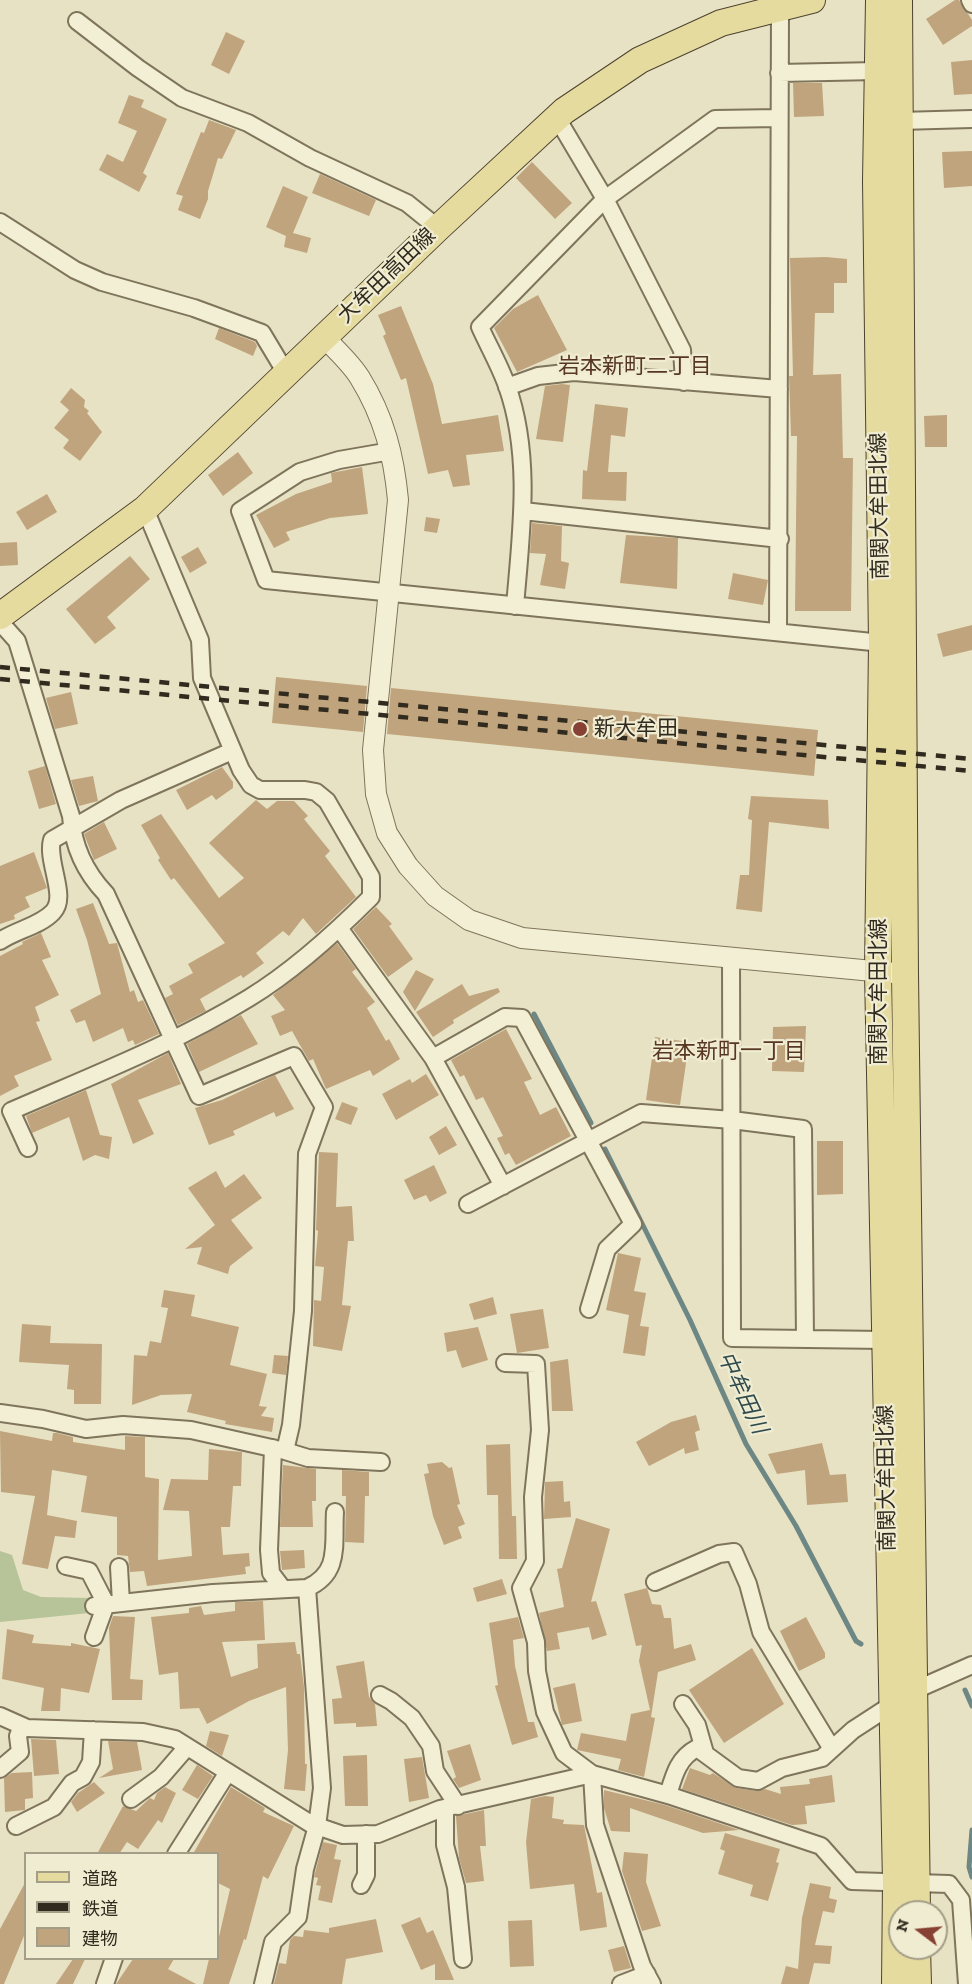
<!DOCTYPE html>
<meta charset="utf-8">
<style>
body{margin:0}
#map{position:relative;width:972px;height:1984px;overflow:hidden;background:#e7e2c3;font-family:"Zilla Slab","Noto Sans JP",serif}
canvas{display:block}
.legend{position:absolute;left:24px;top:1852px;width:195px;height:108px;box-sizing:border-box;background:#f0ecd1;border:2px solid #a49e89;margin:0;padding:8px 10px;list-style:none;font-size:18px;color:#312a1e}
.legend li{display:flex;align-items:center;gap:12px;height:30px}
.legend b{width:30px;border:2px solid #a49e89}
.north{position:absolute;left:888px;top:1900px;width:60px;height:60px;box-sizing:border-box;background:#f0ecd1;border:2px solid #a49e89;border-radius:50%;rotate:286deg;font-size:16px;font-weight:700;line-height:24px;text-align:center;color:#312a1e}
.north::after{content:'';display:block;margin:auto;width:21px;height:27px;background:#864134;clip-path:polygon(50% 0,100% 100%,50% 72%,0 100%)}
</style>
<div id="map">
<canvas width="972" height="1984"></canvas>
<ul class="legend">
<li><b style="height:8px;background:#e6db9f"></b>道路</li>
<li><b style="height:8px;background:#312a1e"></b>鉄道</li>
<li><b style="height:16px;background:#c0a47d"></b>建物</li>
</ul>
<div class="north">N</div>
</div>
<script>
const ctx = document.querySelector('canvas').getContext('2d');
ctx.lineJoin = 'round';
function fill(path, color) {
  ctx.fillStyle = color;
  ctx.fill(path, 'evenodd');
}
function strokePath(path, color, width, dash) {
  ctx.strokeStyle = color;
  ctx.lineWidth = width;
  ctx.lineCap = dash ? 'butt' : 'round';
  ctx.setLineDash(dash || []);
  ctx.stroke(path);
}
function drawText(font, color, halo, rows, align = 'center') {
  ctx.font = font + ' "Zilla Slab","Noto Sans JP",serif';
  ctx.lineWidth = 4.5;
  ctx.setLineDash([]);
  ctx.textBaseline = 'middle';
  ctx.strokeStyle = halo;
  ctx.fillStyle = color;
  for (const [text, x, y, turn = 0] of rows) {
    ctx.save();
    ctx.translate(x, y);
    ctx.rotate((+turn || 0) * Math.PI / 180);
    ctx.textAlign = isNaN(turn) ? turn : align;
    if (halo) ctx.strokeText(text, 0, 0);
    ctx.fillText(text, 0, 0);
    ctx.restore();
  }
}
fill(new Path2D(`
 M0 1551 12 1555 23 1590 41 1597 90 1598 89 1613 0 1622Z`), '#b7c398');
strokePath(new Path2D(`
 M534 1014 591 1123
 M605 1149 690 1320 746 1444 796 1526 856 1641 861 1644
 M965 1690 972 1706
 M972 1830 969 1867 972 1877`), '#6d8785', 5);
fill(new Path2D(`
 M955 0H959L972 20V26L943 45 926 19Z
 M226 32 245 41 229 74 211 65Z
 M972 60V94L954 95 951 62Z
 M793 83H822L824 116 794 117Z
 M129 95 144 100 141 107 167 119 143 173 147 176 139 192 99 170 107 154 123 162 137 131 118 123Z
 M209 120 236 130 222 159 218 158 208 191V199L200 219 178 210 183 196 176 194 201 132 204 133Z
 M972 151V186L944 188 942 152Z
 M532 162 572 203 555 219 516 178Z
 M320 174 376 200 369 216 312 193Z
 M283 186 308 197 293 233 311 238 307 253 284 247 286 236 266 227Z
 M826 257 847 259V283H834V313H815L813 375 841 374 843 458H853L851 611H795L797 436H791L789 376H793L790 258Z
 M538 295 567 350 517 372 494 328 513 309Z
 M401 306 433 384 442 424 498 415 504 451 466 455 470 485 453 487 448 470 428 474 406 378 401 380 383 336 386 334 378 315Z
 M219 328 255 342 257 346 253 356 215 339Z
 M562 384 570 385 563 442 536 439 545 386Z
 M71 388 85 400 84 407 89 411 87 413 102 432 80 461 63 448 69 440 54 428 69 410 60 402Z
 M595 404 628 408 625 437 611 435 608 472H627L626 501 582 499 583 470 587 471Z
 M947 415V447H925L924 416Z
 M238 452 253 473 223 496 208 475Z
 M362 467 368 514 330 518 286 532 290 540 274 548 256 515 296 494 332 482 331 473Z
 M47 494 57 512 27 530 16 512Z
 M426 517 440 519 437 533 424 531Z
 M532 523 562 526 561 561 569 563 565 589 540 585 546 554 530 553Z
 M626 535 678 538 677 589 620 583Z
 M17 542 18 565 0 566V543Z
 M198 547 207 563 190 573 181 557Z
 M130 556 150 579 107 617 116 628 95 644 66 609Z
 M733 573 768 580 763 605 728 599Z
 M972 625V650L943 657 937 634Z
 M276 677 367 686 363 732 272 723Z
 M391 688 818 730 814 776 387 734Z
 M71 692 78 724 55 729 46 698Z
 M45 766 56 804 39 809 28 771Z
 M222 767 233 782V788L216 800 212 795 187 810 176 790Z
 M93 776 98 801 79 806 71 780Z
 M751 796 828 800 829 829 769 822 762 912 736 909 740 875H749L752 820 748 819Z
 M256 800 267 809 277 801H294L308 816 304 819 330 851 325 856 356 897 316 934 303 918 289 936 283 931 256 953 264 963 243 978 241 975 200 999 206 1011 178 1025 165 998 173 994 169 986 193 973 188 964 225 943 174 878 171 880 158 860 160 858 141 825 161 814 219 898 244 878 209 843Z
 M104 822 117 849 94 860 84 834Z
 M34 852 47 888 25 897 30 907 14 915 15 919 0 924V866Z
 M93 903 109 944 117 943 130 992 134 990 138 1002 143 1000 159 1034 135 1045 133 1040 128 1042 123 1028 93 1042 85 1020 76 1023 70 1010 101 994 87 940 76 909Z
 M376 907 392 924 389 926 413 959 388 977 353 929Z
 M41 933 51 957 42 960 59 995 35 1007 40 1021 36 1022 52 1060 14 1076 19 1086 0 1096V956L23 944 22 942Z
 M337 943 356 969 352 972 375 1002 367 1008 386 1041 389 1039 400 1059 373 1076 370 1070 326 1089 313 1059 309 1061 292 1031 280 1036 271 1016 285 1010 273 995Z
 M416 970 434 979 415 1011 403 992Z
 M462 984 469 996 498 988 500 992 453 1020 454 1023 433 1037 416 1012Z
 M241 1015 258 1044 199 1072 187 1044Z
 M806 1026 804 1072 772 1071 773 1027Z
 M506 1029 532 1079 524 1082 540 1115 556 1107 571 1136 516 1165 509 1153 505 1155 497 1138 503 1136 483 1097 476 1100 464 1075 460 1077 451 1060Z
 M655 1037 689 1042 680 1105 646 1100Z
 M168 1053 181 1084 138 1100 154 1134 133 1144 111 1084Z
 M426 1074 439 1095 396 1120 382 1094 410 1079 412 1083Z
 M275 1075 294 1109 276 1117 274 1112 233 1131 235 1135 209 1145 195 1108 222 1100Z
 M86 1090 100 1135 112 1137 109 1159 95 1155 83 1161 69 1117 32 1133 26 1116Z
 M342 1102 358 1108 351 1125 335 1119Z
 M446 1126 457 1145 439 1155 429 1137Z
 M817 1141H843V1194L817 1195Z
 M319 1152 338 1153 336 1207 352 1206 354 1241H348L342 1305 351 1306 342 1351 313 1346 314 1300 321 1301 324 1267 315 1266 318 1231 316 1230Z
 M434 1165 447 1193 430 1202 426 1195 414 1200 404 1180Z
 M216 1171 225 1188 244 1174 262 1198 231 1220 253 1248 230 1266 228 1274 197 1264 202 1247 185 1249 215 1225 188 1188Z
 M618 1253 641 1258 634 1291 646 1293 640 1326 649 1327 645 1356 623 1353 629 1315 606 1310Z
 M164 1290 195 1295 191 1316 239 1327 230 1365 267 1374 259 1406 267 1407 261 1416 274 1418 272 1432 225 1424 226 1421 187 1412 192 1394 161 1395 132 1405 134 1355 147 1356 150 1341 161 1343 168 1308 161 1307Z
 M493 1297 497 1314 474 1320 469 1304Z
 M543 1309 549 1348 517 1353 510 1314Z
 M22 1324 51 1326 50 1343 102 1344 101 1404H74V1390L67 1389 69 1365 19 1362Z
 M478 1327 488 1360 462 1368 456 1350 447 1352 444 1333Z
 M274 1355 288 1356 286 1375 272 1373Z
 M568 1359 573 1411H552L550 1362Z
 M696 1415 700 1430 695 1432 699 1450 685 1454 684 1448 649 1466 636 1442 671 1422Z
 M0 1431 52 1441 53 1433H57L73 1437V1442L125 1450V1436L145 1437V1477L159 1479 158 1560 192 1556 189 1511 163 1510 171 1479 208 1480 209 1449 242 1452 241 1486H233L230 1527H221L223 1555 249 1553 250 1566 245 1567 246 1574 147 1586 144 1571 130 1572 128 1556 117 1555V1517L81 1512 87 1476 52 1470 47 1515 77 1521 75 1538 55 1536 48 1569 22 1564 35 1496 1 1492Z
 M822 1443 830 1475 846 1474 848 1502 807 1505 805 1470 777 1474 768 1454Z
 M510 1444 512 1516H516L517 1559H499L498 1495H487L486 1445Z
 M442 1462 449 1468 452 1467 460 1504 457 1505 465 1524 458 1527 462 1538 444 1545 433 1516 424 1474 429 1473 427 1464Z
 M283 1465 316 1469V1501H312L313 1527H280Z
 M342 1470 369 1472V1496H365L364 1543 345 1542 346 1496H342Z
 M563 1481 564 1502 570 1501 571 1517 544 1519 545 1482Z
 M576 1518 610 1529 591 1602 596 1601 607 1635 592 1640 589 1627 557 1633 560 1649 547 1651 539 1613 564 1607 557 1569 562 1568Z
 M304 1550 305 1568 282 1570 280 1551Z
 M502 1579 507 1594 477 1602 473 1588Z
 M647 1588 652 1604 661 1605 664 1618H671L674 1649 691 1644 696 1660 658 1672 651 1717 655 1718 644 1777 618 1770 621 1759 577 1750 581 1733 626 1741 631 1714 650 1710 639 1661 642 1645 636 1646 624 1594Z
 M263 1601 265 1640 222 1642 231 1677 258 1668 257 1644 295 1642 297 1654H300L304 1687 305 1764H307L305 1791 284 1789 288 1750 286 1687 249 1701 207 1724 199 1708 180 1709 178 1672 159 1675 151 1617 189 1613V1608L201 1606 204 1615 235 1611V1602Z
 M113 1616 135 1617 130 1679 143 1680 142 1700H112L109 1628Z
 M518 1617 524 1638 513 1640 515 1666 528 1722H534L538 1737 512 1745 495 1686 498 1685 489 1623Z
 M806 1617 825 1653V1658L799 1671 780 1631Z
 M7 1629 34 1635 32 1643 71 1646V1643L100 1649 89 1693 61 1688 60 1711H41L44 1688 2 1679Z
 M752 1648 784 1704 724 1743 689 1690Z
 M364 1661 369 1697 375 1704 377 1726 356 1727V1723L334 1724 332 1699 342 1698 336 1666Z
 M575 1683 582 1721 562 1725 553 1688Z
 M210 1731 229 1735 222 1756 206 1746Z
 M31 1739 56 1740 59 1774 34 1776Z
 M108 1741 137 1742 142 1770 99 1778 113 1769Z
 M470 1744 481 1780 459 1788 453 1779 456 1777 447 1751Z
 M367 1755 368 1806H345L343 1756Z
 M422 1757 429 1798 409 1802 404 1759Z
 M197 1765 213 1776 198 1799 182 1790Z
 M690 1768 710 1775 713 1773 736 1788 756 1791 765 1789 781 1794 780 1787 810 1784 809 1779 832 1775 835 1802 805 1806 807 1824 792 1825 682 1789Z
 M32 1772 33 1798 25 1799V1810L5 1812 4 1778 12 1773Z
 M94 1782 105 1793 77 1812 71 1802 78 1793Z
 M165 1787 176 1793 162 1823 158 1820 138 1849 127 1842 119 1854H97L123 1806 136 1811 150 1798 154 1800 157 1793Z
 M231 1787 265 1808 263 1812 294 1826 268 1879 263 1876 246 1940 244 1939 229 1984H203L209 1959H218V1941L230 1889 218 1883V1854H193Z
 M604 1790 665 1805 739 1830 703 1833 630 1808V1832L611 1831 604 1808Z
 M545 1796 554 1797 552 1818 564 1820 563 1824 584 1825 597 1893 602 1892 607 1927 580 1931 574 1884 530 1889 526 1842 531 1799Z
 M484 1810 486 1846H480L484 1881 466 1883 459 1858 456 1816Z
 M725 1833 780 1849 776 1862 779 1863 768 1901 750 1896 753 1885 718 1874 725 1851 720 1849Z
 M323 1842 337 1845 334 1859 341 1860 332 1903 318 1900 321 1886 316 1885 318 1878 314 1877Z
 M624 1852 648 1854 646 1882 661 1926 642 1931 622 1871Z
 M26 1881V1931L4 1984H0V1929Z
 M810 1883 831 1887 829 1898 837 1900 834 1913 823 1911 815 1945 832 1946 830 1964 814 1963 809 1984H781L786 1966 798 1969 802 1918Z
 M420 1917 427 1933 433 1930 454 1980H435V1964L421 1970 401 1925Z
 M376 1919 383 1952 346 1959 342 1984H274L279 1963 286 1964 290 1940 294 1936 303 1937 304 1930 329 1933V1928Z
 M532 1920 534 1966 510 1967 508 1921Z
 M624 1946 631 1968 614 1972 608 1950Z
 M73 1959H85L73 1984H56Z
 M133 1959H174L168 1969 196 1984H116Z`), '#c0a47d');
const minor = new Path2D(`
 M970 0 972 4
 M77 21 138 68 182 98 248 123 310 158 407 203 438 228
 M779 73 877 71
 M557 118 605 199 682 350 684 382
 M900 121 972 119
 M0 222 75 270 102 282 194 308 262 333 286 373
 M507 387 538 376 574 372 779 389
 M391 451 339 460 300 472 240 511 266 580 882 643
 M523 511 780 539
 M515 606C521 534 532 456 507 386 500 366 489 347 480 327L605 199 715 119 779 118
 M0 622 17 641 71 816C73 847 85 872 106 894L199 1096 294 1056 324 1107 307 1154 303 1311 291 1425 285 1451
 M778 632 780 8
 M339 928 433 1058 503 1186
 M0 941C16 930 40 926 53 912 68 897 46 861 52 840L121 800 232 751
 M731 958 732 1338 884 1340
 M433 1058 505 1017 522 1018 633 1224 607 1249 589 1309
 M28 1148 11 1111C91 1076 174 1044 249 998 290 973 337 931 371 897V877L327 801 316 792 305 790H260L251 785 241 770 202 678 200 640 145 509
 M468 1204 641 1113 732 1120 803 1129 805 1339
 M505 1363 536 1364 540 1430 533 1497 535 1561 521 1588 536 1642 537 1671 545 1712 564 1753 592 1774 668 1795 821 1846 852 1881 949 1884 961 1900 967 1984
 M0 1413 43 1419 86 1429 123 1425 191 1430 285 1451 308 1458 381 1462
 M273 1448 269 1550 271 1573 283 1589
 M66 1566 89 1571 106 1604 94 1637
 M119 1567 121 1603
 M655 1582 719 1554 734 1552 748 1584 761 1632 832 1749
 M94 1606 213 1593 307 1588C341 1573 333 1545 335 1512
 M380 1695 391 1701 412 1718 431 1746 435 1771 458 1806
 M683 1704 697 1725 705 1753
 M0 1716 27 1728 143 1732 175 1739 311 1824 343 1835 378 1834 440 1809 592 1774
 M0 1769 20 1752 18 1736 22 1726
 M592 1774 595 1825 642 1966 652 1984
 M668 1795C674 1775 678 1758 697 1748L738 1778 758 1781 782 1768 822 1758 853 1730 913 1691 972 1665
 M131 1799 161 1777 187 1747
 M445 1809V1845L456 1887 463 1959
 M16 1826 54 1807 72 1783 83 1777 91 1762 93 1730
 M176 1854 228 1772
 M361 1885 366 1875V1834
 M105 1984 114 1958
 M263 1984 273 1942 298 1917 305 1869 317 1826 322 1788 307 1588
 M621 1984 647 1974`);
const tertiary = new Path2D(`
 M324 337C336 350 351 363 360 378 384 417 394 456 398 500L373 750 376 794 387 833 408 866 435 896 469 920 522 938 905 974`);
const primary = new Path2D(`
 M879 0 876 181 882 643 878 972 896 1883 895 1984
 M899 0 905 974 917 1912
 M0 616 145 509 438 228 564 111 640 60 721 23 812 0
 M917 1948 918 1984`);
strokePath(minor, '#7f745c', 20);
strokePath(tertiary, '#7f745c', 22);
strokePath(primary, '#4d4230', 28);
strokePath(minor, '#f3efd5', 16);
strokePath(tertiary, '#f3efd5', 20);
strokePath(primary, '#e6db9f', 26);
strokePath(new Path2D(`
 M0 667 972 759
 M0 679 972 771`), '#312a1e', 4.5, [10, 10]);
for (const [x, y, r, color] of [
 [580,729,8,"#864134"]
]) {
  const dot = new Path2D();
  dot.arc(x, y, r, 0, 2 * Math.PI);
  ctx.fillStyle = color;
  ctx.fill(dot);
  strokePath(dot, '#f0ecd1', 2);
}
drawText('21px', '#312a1e', '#f0ecd1', [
 ["大牟田高田線",387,276,-44],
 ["南関大牟田北線",880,506,-91],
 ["南関大牟田北線",879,992,-90],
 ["南関大牟田北線",887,1478,-91]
]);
drawText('21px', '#312a1e', '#f0ecd1', [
 ["新大牟田",594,729]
], 'left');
drawText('22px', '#573723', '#f0ecd1', [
 ["岩本新町二丁目",635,367],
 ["岩本新町一丁目",729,1052]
]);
drawText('italic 22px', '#2f4b4e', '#f0ecd1', [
 ["中牟田川",742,1393,65]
]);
</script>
